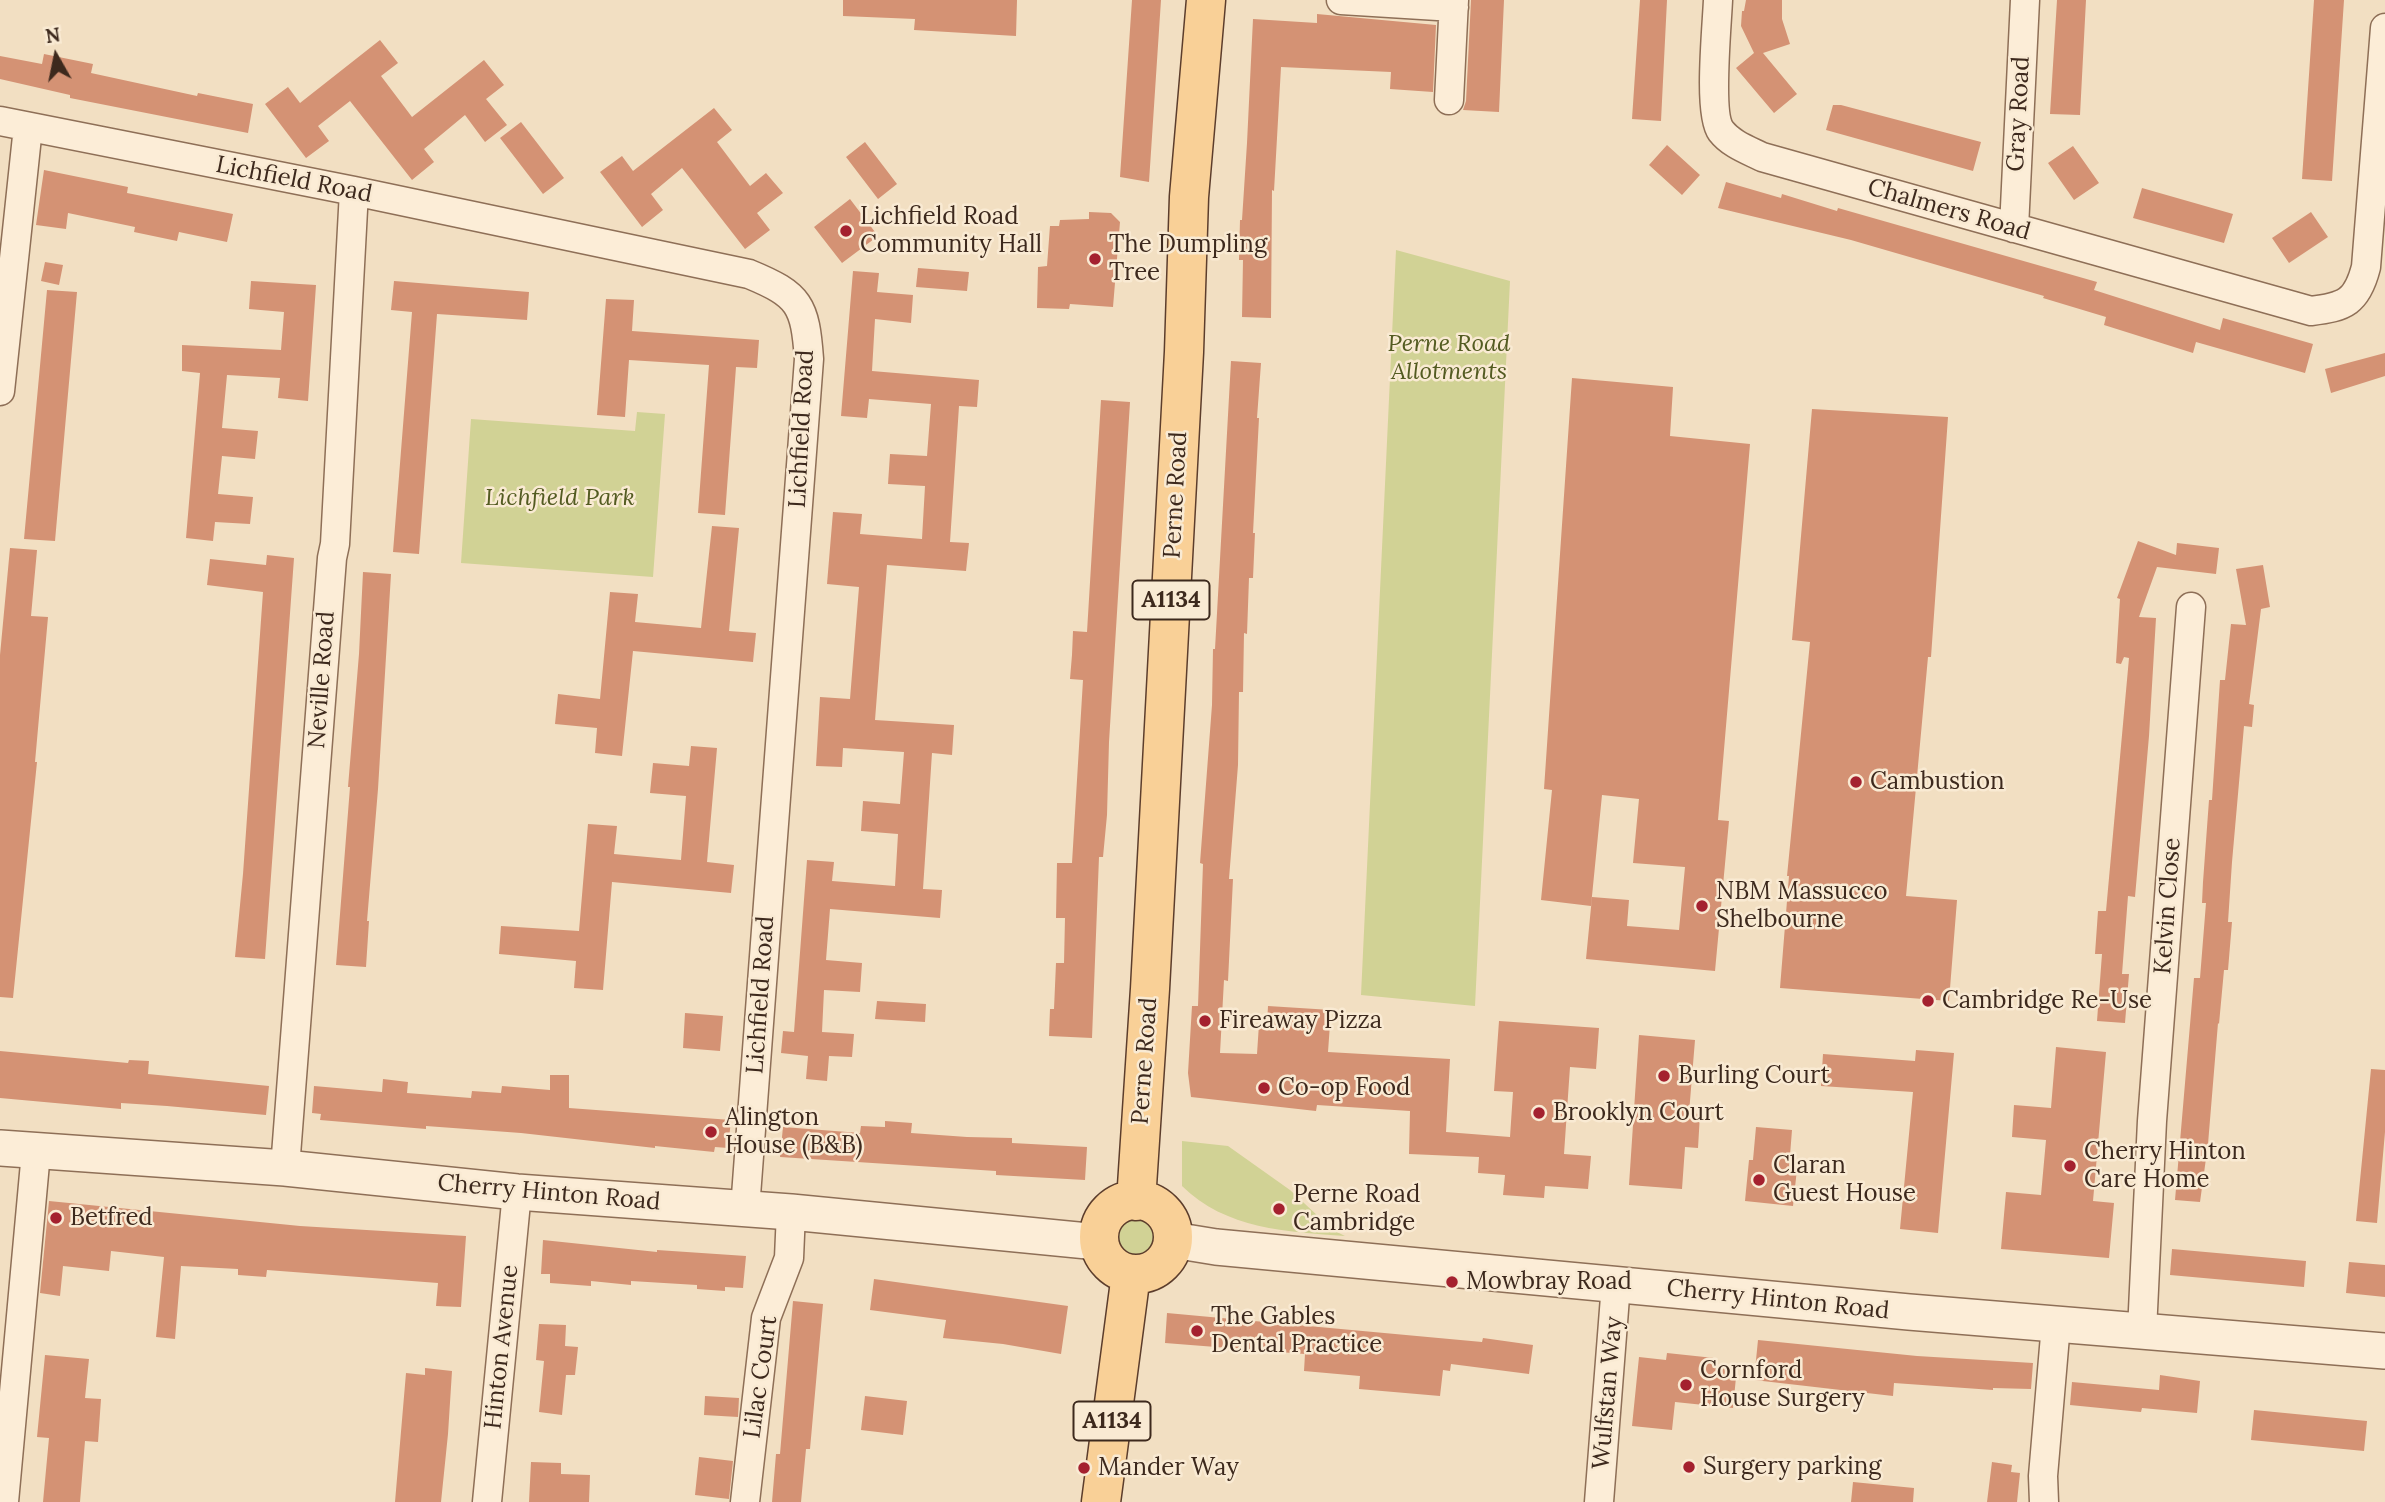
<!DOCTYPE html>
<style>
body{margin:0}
#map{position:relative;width:2385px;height:1502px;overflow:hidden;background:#f2dfc2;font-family:Lora,serif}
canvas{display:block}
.north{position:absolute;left:21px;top:21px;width:70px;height:70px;-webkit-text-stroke:5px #f9ead3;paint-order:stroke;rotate:351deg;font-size:19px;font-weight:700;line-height:28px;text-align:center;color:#3d291d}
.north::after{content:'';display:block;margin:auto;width:24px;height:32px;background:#3d291d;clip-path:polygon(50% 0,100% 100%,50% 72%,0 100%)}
</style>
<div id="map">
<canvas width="2385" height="1502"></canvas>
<div class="north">N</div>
</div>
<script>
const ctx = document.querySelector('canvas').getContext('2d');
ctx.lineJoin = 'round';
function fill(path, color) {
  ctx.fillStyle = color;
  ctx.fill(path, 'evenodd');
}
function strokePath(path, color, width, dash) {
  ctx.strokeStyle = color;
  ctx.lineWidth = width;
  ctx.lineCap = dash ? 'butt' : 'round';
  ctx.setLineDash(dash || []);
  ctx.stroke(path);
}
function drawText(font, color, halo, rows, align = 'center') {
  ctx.font = font + ' Lora,serif';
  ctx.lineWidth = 5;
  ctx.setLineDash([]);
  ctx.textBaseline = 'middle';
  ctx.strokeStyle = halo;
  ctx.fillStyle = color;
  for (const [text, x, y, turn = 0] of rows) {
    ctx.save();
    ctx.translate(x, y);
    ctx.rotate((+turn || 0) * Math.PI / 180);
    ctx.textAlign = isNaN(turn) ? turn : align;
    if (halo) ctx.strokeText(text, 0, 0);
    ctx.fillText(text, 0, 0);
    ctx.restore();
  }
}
fill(new Path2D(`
 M1396 250 1510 281 1475 1006 1361 995Z
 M637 412 665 414 653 577 461 563 471 419 635 431Z
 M1182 1141 1228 1146 1290 1190 1333 1230 1345 1236C1288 1232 1225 1229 1182 1186Z
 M1113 1237a24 24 0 1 1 48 0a24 24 0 1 1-48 0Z`), '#d1d295');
fill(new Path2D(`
 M843 0H1017L1016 36 914 30 915 19 843 16Z
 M1132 0H1161L1149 182 1120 177Z
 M1471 0H1504L1499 112 1463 110 1466 101Z
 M1640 0H1667L1661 121 1632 119Z
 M1746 0H1782V19L1790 44 1763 53 1797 94 1774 113 1736 68 1754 53 1741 26 1742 11H1744Z
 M2057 0H2086L2080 115 2050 114Z
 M2314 0H2344L2332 181 2302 179Z
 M1317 14 1436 25 1433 92 1390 89 1391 72 1281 67 1274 191 1272 190 1271 318 1242 317 1243 260H1239L1240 220H1242L1247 143 1253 19 1317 23Z
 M380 40 398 63 381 76 412 117 484 60 504 85 486 99 507 125 485 142 465 115 424 149 434 162 412 180 350 101 318 126 329 141 306 158 265 104 288 87 300 103Z
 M44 54 93 64 91 73 197 96 198 93 253 104 248 133 70 98V95L0 79V56L42 64Z
 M1833 105H1841L1981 142 1973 171 1826 130Z
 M714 108 732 130 717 142 750 186 766 173 783 193 757 213 770 230 745 249 682 168 651 194 663 210 642 227 600 172 622 156 633 171Z
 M521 122 564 178 543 194 500 138Z
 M865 142 897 184 878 199 846 157Z
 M1667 145 1700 175 1682 195 1649 165Z
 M2073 146 2099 183 2074 200 2048 163Z
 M44 170 128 187 127 193 233 214 227 242 179 232 177 241 134 232 135 227 68 213 66 229 36 225Z
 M1726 182 1781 198 1782 194 1837 211 1838 208 2097 282 2094 290 2220 330 2223 318 2313 344 2305 373 2196 342 2193 353 2104 325 2106 317 2043 298 2044 296 1851 240 1718 208Z
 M2142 188 2233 214 2224 243 2133 218Z
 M850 199 878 236 842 263 814 227Z
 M1089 212 1111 213 1120 222 1113 307 1070 304 1069 309 1037 308 1038 267 1047 266 1050 226H1059L1060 220 1089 219Z
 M2311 212 2328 237 2289 263 2272 238Z
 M45 262 63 265 59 285 41 281Z
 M918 268 969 272 967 291 916 287Z
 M853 271 879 273 877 292 913 295 911 323 875 319 872 371 979 380 977 407 959 406 950 542 969 543 966 571 887 565 875 720 954 725 952 755 932 753 923 889 942 890 940 918 830 909 826 960 862 963 860 992 824 990 822 1032 854 1034 852 1057 829 1056 827 1081 806 1079 808 1056 781 1053 783 1031 794 1032 807 860 834 862 832 881 895 886 898 834 861 831 863 801 900 804 904 752 843 748 842 767 816 766 820 697 850 699 859 587 827 584 833 512 862 514 860 534 922 539 925 486 888 484 890 454 927 456 931 404 869 399 867 418 841 416Z
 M251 281 316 285 308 401 278 398 280 378 227 375 222 428 258 431 255 459 222 456 218 494 253 497 250 524 215 522 213 541 186 538 200 373 182 371V345L281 350 284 312 249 309Z
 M394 281 529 292 527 320 437 314 419 554 393 552 412 312 391 310Z
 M47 290 77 292 55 541 24 539Z
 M606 299 634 300 632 331 759 340 757 368 736 367 725 515 698 513 709 365 629 360 625 417 597 415Z
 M2385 353V376L2331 393 2325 369Z
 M1231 361 1261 363 1257 418H1259L1253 533H1255L1253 578H1249L1247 634 1244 633 1243 692H1239L1238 765 1229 879H1233L1228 981 1224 980 1220 1053 1257 1054 1259 1024 1267 1025 1268 1006 1331 1010 1328 1052 1450 1059 1446 1132 1510 1137 1513 1092 1494 1091 1499 1021 1599 1028 1596 1069 1570 1067 1564 1154 1591 1156 1588 1189 1545 1186 1544 1198 1503 1195 1505 1175 1478 1173 1479 1157 1409 1154 1410 1111 1317 1105 1316 1111 1191 1097 1188 1073 1192 1006H1198L1203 864 1200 863 1212 705 1213 649H1215Z
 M1572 378 1673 387 1670 436 1750 444 1718 820 1729 821 1715 971 1586 959 1592 897 1629 900 1627 926 1679 930 1685 867 1633 863 1639 799 1602 795 1591 906 1541 900 1552 790 1544 789Z
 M1101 400 1130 402 1109 742 1107 815 1103 857H1099L1092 1038 1049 1036 1050 1009H1054L1056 963H1064L1065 918H1056L1057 863H1072L1083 680 1070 679 1072 655 1073 631 1087 632Z
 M1812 409 1948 417 1931 657H1928L1906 896 1957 900 1949 1001 1780 988 1789 876H1787L1810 642 1792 640Z
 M712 526 739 528 729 631 756 633 753 662 633 651 622 756 595 753 597 728 555 724 558 694 600 699 610 592 638 594 635 622 701 628Z
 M2138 541 2176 555 2177 543 2219 548 2216 574 2157 567 2139 617 2156 618 2149 736 2135 897 2128 896 2122 974H2129L2125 1023 2097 1021 2102 954H2095L2098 911H2106L2129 658 2124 657 2121 664 2116 663 2120 599 2117 598Z
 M10 548 37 550 31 616 48 617 35 762H37L13 998 0 997V655Z
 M267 555 294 558 265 959 235 957 243 874 263 592 207 585 210 559 266 565Z
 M2263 565 2270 607 2261 609 2249 704 2254 705 2252 727 2244 726 2232 862 2228 922H2232L2228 970H2224L2219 1024 2218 1023 2208 1144 2200 1202 2175 1200 2194 978H2200L2206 903H2202L2203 882 2209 800H2212L2220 680H2225L2231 624 2246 625 2236 569Z
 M363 572 391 574 378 789 367 921H369L366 967 336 965 350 787H348L359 654Z
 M691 746 717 748 707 862 734 865 731 893 612 882 603 990 574 988 576 961 499 954 501 926 579 931 588 824 617 826 614 854 681 860 686 796 650 793 653 763 689 766Z
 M877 1001 926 1004 925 1022 875 1019Z
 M685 1013 723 1016 720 1051 683 1048Z
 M1639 1035 1695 1040 1689 1113 1700 1114 1698 1148 1685 1147 1682 1189 1629 1185Z
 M2056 1047 2106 1052 2093 1201 2114 1203 2109 1258 2001 1249 2006 1192 2041 1195 2046 1140 2012 1137 2014 1105 2051 1108Z
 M1916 1050 1954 1053 1938 1233 1900 1229 1913 1092 1821 1086 1823 1054 1915 1061Z
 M0 1051 128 1063 129 1060 149 1061 148 1074 269 1086 266 1115 167 1106 121 1103V1109L0 1098Z
 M2371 1069 2385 1070V1132L2377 1223 2356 1221Z
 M550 1075H569V1108L731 1120 728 1148 715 1147 714 1152 655 1146V1148L521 1133 426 1126V1129L320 1120 321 1114 312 1113 314 1086 382 1092 383 1079 408 1082 407 1093 471 1098 472 1091 501 1093 502 1086 550 1090Z
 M885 1121 912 1123 911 1133 967 1137 1012 1138V1143L1087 1147 1085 1180 996 1175V1171L780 1157 783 1127 860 1133 861 1126 885 1127Z
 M1756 1127 1792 1130 1789 1168 1797 1169 1793 1206 1745 1201 1749 1160H1753Z
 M49 1201 300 1226 466 1236 461 1307 436 1306 438 1283 267 1270 266 1277 238 1275V1269L181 1266 175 1339 156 1337 164 1257 111 1251 109 1271 63 1266 60 1296 40 1293Z
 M543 1240 657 1252V1250L746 1256 743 1288 725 1287V1291L697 1289V1285L631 1281V1285L591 1281V1286L550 1283V1274H541Z
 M2172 1249 2306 1261 2304 1287 2170 1275Z
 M2349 1262 2385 1265V1297L2346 1293Z
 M874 1279 1068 1306 1061 1354 1003 1344 943 1338 946 1320 870 1310Z
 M793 1301 823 1304 810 1449H806L801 1502H772L776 1454H780Z
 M1167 1313 1482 1342 1483 1338 1533 1345 1529 1374 1451 1364 1450 1371 1443 1370 1440 1396 1359 1389 1360 1376 1304 1371 1305 1354 1165 1343Z
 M539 1324 566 1325 565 1346 578 1347 575 1375H566L562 1415 539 1412 544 1361 536 1360Z
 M1758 1340 1917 1356 2033 1363 2031 1389 1993 1388V1390L1894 1383 1893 1396 1754 1380Z
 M1667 1353 1714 1358 1713 1365 1737 1367 1733 1408 1675 1402 1672 1430 1632 1426 1639 1357 1666 1360Z
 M45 1355 89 1359 85 1398 101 1399 98 1442 85 1441 80 1502H43L49 1438 37 1437Z
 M425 1368 452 1371 448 1434 441 1502H395L406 1373 425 1375Z
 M2160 1375 2200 1381 2197 1413 2142 1408 2141 1412 2070 1405 2072 1382 2159 1390Z
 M705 1396 739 1398 738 1417 704 1415Z
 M865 1396 907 1401 903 1435 861 1430Z
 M2254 1410 2367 1421 2364 1451 2251 1440Z
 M699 1457 733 1461 729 1499 695 1495Z
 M531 1462 561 1463V1474L590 1475 589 1502H529Z
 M1992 1462 2012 1465 2011 1472 2020 1473 2017 1502H1987Z
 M1853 1482 1914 1488 1913 1502H1851Z`), '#d49274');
const minor = new Path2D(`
 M1341 0 1454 7
 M1718 0C1717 25 1708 114 1721 131 1731 144 1748 150 1762 157L2311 311C2345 307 2357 302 2366 267L2385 28
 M1449 100 1454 0
 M0 121 354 191 749 274C800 295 805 305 809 359L745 1209
 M2014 228 2025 0
 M0 391 28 127
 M285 1168 332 558 335 544 354 191
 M2142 1331 2152 1121 2191 607
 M4 1502 36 1152
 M487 1502 517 1192
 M745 1502 766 1318 789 1258 791 1212
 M1599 1502 1616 1284
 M2044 1502 2043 1476 2056 1324`);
const tertiary = new Path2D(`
 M0 1148 285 1168 517 1192 791 1212 1098 1242
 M1173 1240 1216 1247 1909 1312 2385 1351`);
const primary = new Path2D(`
 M1099 1237a37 37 0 1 1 74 0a37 37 0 1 1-74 0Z
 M1136 1201 1150 989 1184 352 1189 197 1206 0
 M1101 1502 1131 1274`);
strokePath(minor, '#8e6f57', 31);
strokePath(tertiary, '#8e6f57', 38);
strokePath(primary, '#5c3d2c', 41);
strokePath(minor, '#fcedd7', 28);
strokePath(tertiary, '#fcedd7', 35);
strokePath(primary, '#f9d097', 38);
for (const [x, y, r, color] of [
 [846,231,7,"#a4212f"],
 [1095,259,7,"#a4212f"],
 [1856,782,7,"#a4212f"],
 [1702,906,7,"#a4212f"],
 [1928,1001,7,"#a4212f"],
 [1205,1021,7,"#a4212f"],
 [1664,1076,7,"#a4212f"],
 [1264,1088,7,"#a4212f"],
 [1539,1113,7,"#a4212f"],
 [711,1132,7,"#a4212f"],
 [2070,1166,7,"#a4212f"],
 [1759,1180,7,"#a4212f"],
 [1279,1209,7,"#a4212f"],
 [56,1218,7,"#a4212f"],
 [1452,1282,7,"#a4212f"],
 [1197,1331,7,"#a4212f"],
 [1686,1385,7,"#a4212f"],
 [1689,1467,7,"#a4212f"],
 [1084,1468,7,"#a4212f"]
]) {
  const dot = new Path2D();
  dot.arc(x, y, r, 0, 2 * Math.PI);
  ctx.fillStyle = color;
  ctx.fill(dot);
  strokePath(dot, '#f9ead3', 2.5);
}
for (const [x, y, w] of [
 [1171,600,77],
 [1112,1421,77]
]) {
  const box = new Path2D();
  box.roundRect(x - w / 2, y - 19.5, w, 39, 5);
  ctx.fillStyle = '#f9ead3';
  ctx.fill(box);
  strokePath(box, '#3d291d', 2);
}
drawText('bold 23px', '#3d291d', null, [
 ["A1134",1171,600],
 ["A1134",1112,1421]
]);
drawText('24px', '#3d291d', '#f9ead3', [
 ["Gray Road",2019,114,-87],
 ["Lichfield Road",294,180,11],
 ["Chalmers Road",1949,210,16],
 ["Lichfield Road",802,429,-87],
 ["Perne Road",1176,495,-87],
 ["Neville Road",322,680,-86],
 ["Kelvin Close",2168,906,-86],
 ["Lichfield Road",761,995,-86],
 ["Perne Road",1145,1061,-86],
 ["Cherry Hinton Road",549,1193,5],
 ["Cherry Hinton Road",1778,1300,6],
 ["Hinton Avenue",502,1347,-84],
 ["Lilac Court",761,1377,-82],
 ["Wulfstan Way",1608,1393,-85]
]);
drawText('24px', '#3d291d', '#f9ead3', [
 ["Lichfield Road",860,217],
 ["Community Hall",860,245],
 ["The Dumpling",1109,245],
 ["Tree",1109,273],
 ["Cambustion",1870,782],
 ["NBM Massucco",1716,892],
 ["Shelbourne",1716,920],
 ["Cambridge Re-Use",1942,1001],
 ["Fireaway Pizza",1219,1021],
 ["Burling Court",1678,1076],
 ["Co-op Food",1278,1088],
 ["Brooklyn Court",1553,1113],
 ["Alington",725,1118],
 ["House (B&B)",725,1146],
 ["Cherry Hinton",2084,1152],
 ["Care Home",2084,1180],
 ["Claran",1773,1166],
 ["Guest House",1773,1194],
 ["Perne Road",1293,1195],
 ["Cambridge",1293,1223],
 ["Betfred",70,1218],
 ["Mowbray Road",1466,1282],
 ["The Gables",1211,1317],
 ["Dental Practice",1211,1345],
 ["Cornford",1700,1371],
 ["House Surgery",1700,1399],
 ["Surgery parking",1703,1467],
 ["Mander Way",1098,1468]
], 'left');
drawText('italic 24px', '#535b21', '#f9ead3', [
 ["Perne Road",1449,344],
 ["Allotments",1449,372],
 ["Lichfield Park",560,498]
]);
</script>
